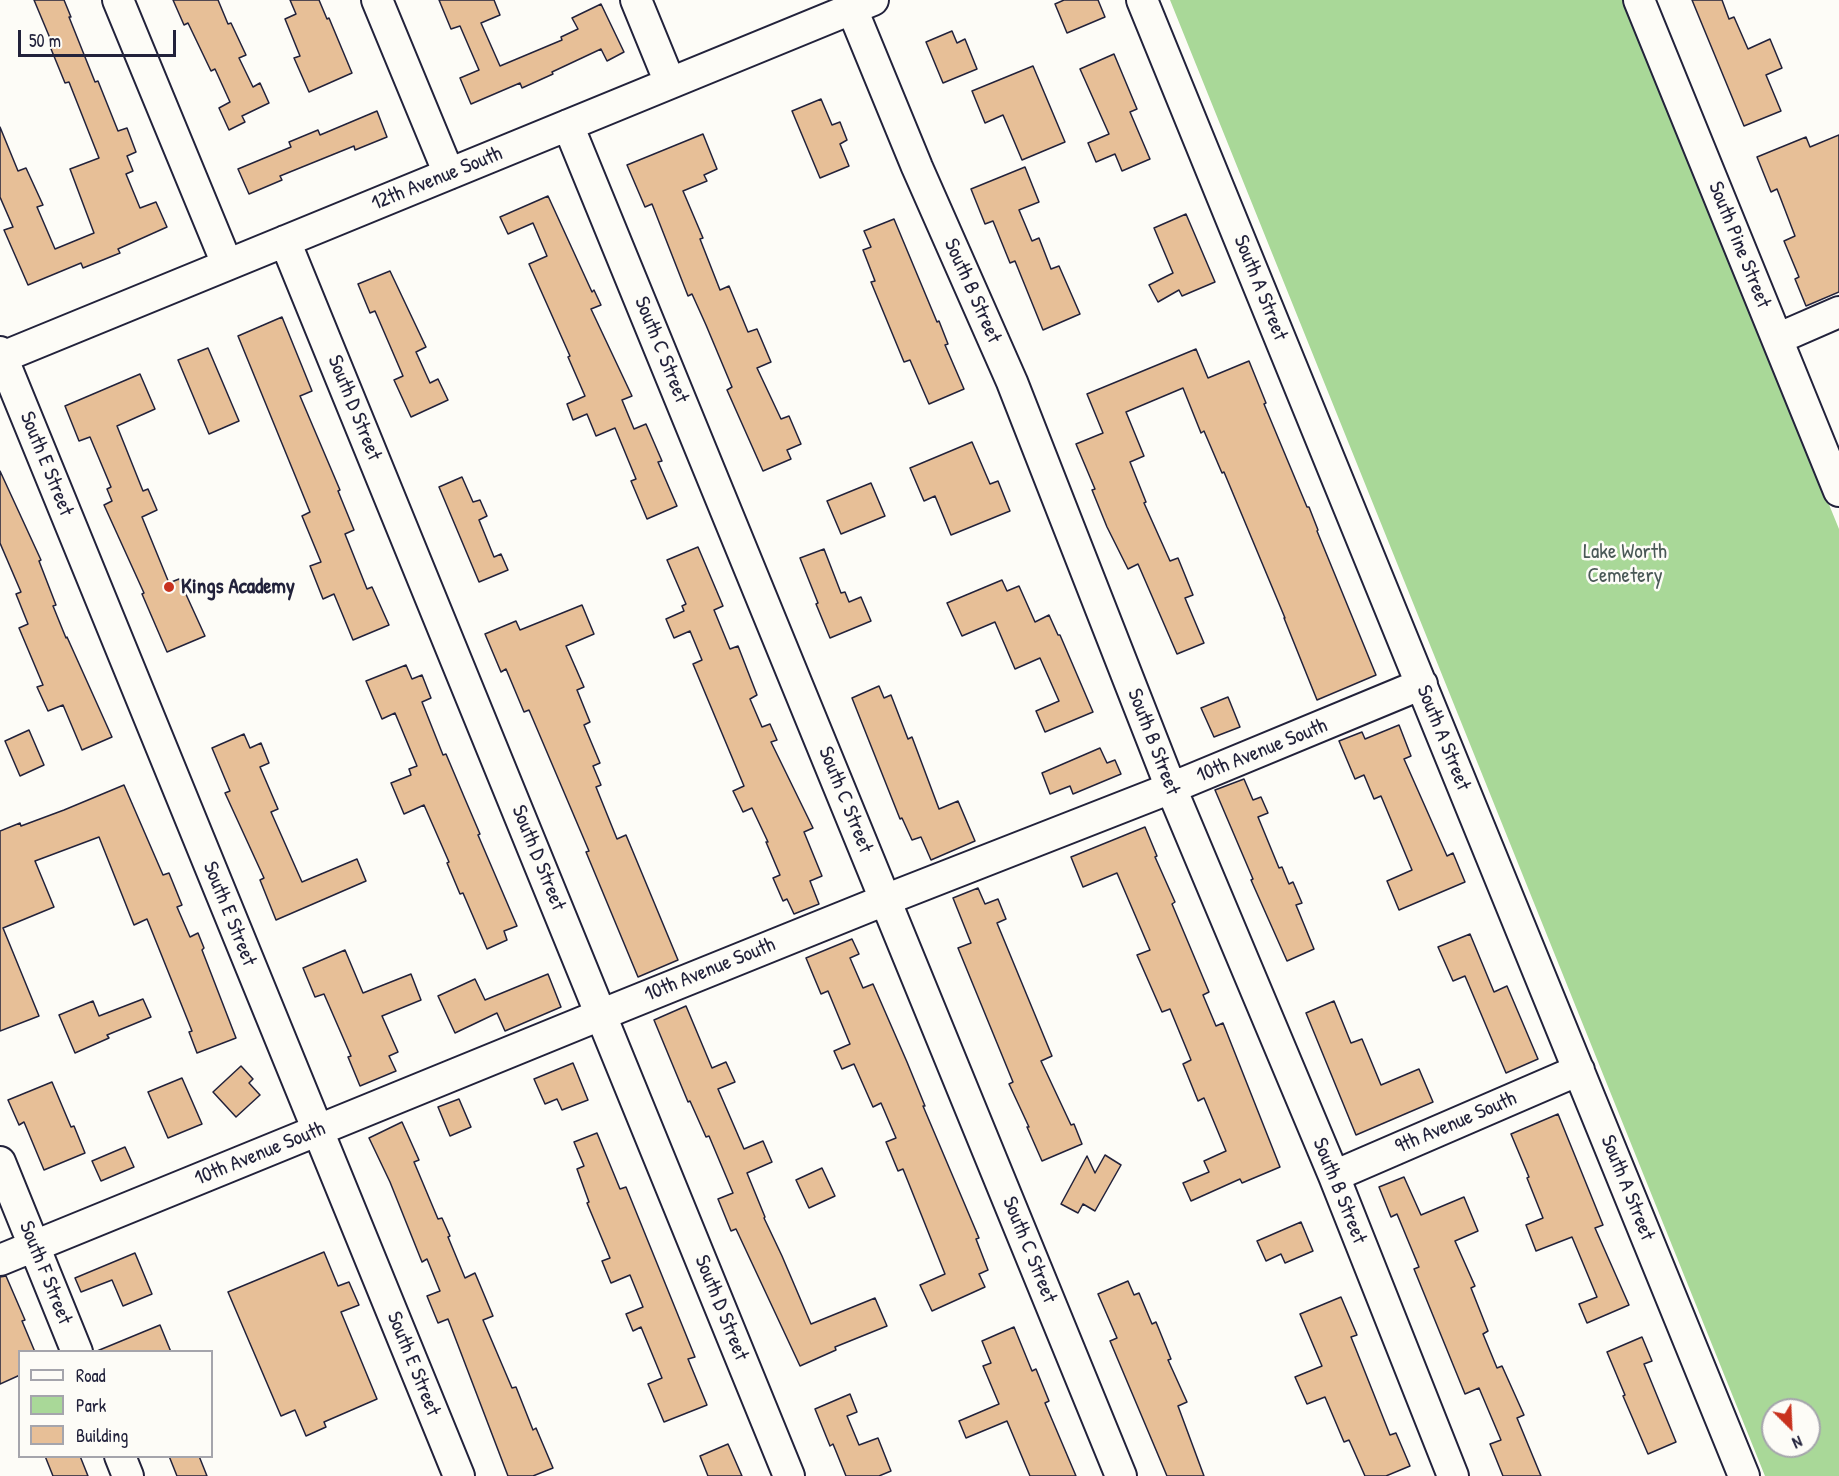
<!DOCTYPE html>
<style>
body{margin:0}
#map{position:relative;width:1839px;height:1476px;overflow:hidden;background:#fdfcf7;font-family:"Patrick Hand",sans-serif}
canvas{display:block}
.legend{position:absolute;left:18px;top:1350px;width:195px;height:108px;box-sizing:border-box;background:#fdfcf7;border:2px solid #a5a5ac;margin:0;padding:8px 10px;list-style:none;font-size:18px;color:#22223b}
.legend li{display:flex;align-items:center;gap:12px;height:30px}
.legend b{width:30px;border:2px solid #a5a5ac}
.north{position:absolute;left:1761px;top:1398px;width:60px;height:60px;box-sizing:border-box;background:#fdfcf7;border:2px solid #a5a5ac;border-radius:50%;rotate:156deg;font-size:16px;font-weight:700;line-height:24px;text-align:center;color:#22223b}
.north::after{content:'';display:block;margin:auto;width:21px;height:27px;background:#c8321e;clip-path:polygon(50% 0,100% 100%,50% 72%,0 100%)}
.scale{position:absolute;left:18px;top:30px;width:158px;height:27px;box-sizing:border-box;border:3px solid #22223b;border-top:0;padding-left:8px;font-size:18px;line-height:21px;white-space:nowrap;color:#22223b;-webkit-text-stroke:4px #fdfcf7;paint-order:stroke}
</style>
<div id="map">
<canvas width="1839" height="1476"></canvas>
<ul class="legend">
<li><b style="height:8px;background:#fdfcf7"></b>Road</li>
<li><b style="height:16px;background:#a9d898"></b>Park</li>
<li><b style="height:16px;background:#e7bf97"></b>Building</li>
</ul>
<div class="north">N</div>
<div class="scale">50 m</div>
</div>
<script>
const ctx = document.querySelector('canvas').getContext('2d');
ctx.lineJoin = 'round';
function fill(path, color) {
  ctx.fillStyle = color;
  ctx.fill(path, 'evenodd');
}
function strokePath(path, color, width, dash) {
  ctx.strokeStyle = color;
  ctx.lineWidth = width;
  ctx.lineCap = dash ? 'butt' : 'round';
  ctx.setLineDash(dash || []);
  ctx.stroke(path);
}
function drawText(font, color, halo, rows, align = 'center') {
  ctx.font = font + ' "Patrick Hand",sans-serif';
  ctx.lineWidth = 5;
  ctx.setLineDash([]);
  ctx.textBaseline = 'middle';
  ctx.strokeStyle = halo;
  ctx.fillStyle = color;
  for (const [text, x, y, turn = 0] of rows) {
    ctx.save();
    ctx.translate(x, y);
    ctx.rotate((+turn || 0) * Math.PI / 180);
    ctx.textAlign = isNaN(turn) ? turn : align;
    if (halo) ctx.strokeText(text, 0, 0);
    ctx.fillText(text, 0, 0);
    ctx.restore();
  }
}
fill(new Path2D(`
 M1170 0H1623L1839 529V1476H1765ZM1773 1410H1809V1446H1773Z`), '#a9d898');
const building = new Path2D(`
 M34 0H64L71 17H69L95 82 98 81 118 131 127 128 136 152 127 156 133 171 126 174 140 208 156 202 167 227 118 249 120 253 83 268 81 263 28 285 4 230 13 227 0 197V127L18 171 26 168 43 205 37 207 55 249 94 233 70 169 99 158 69 82 65 83 49 44 52 43Z
 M173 0H218L228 24 231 23 246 55 239 58 253 87 260 83 269 103 242 116 245 122 229 130 219 108 230 102 215 69 211 71 188 23 184 25Z
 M290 0H319L327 19 329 18 352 73 309 92 294 58 300 56 285 19 296 14Z
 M439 0H494L500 15 481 23 500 66 562 40 561 37 578 29 572 18 601 4 624 52 607 61 601 49 552 72 553 74 522 88 520 83 471 104 460 78 479 70 460 26 451 29Z
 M1064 0H1098L1105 17 1067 33 1055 4Z
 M1692 0H1722L1729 19 1734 17 1748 49 1770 39 1782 68 1766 75 1781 111 1744 126Z
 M952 31 957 43 965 39 977 69 943 83 926 42Z
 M1114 54 1137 109 1130 112 1150 159 1122 171 1115 154 1096 162 1088 143 1109 134 1080 69Z
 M1033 66 1065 142 1022 160 1003 115 985 123 972 91Z
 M821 99 832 125 840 122 847 140 840 144 849 166 820 178 792 111Z
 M377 111 387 137 355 150 354 146 280 176 282 180 249 194 238 169 291 147 289 142 318 130 320 135Z
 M703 134 717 169 704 175 707 181 683 191 703 238 700 239 720 290 729 286 748 332 757 329 771 362 757 368 781 419 789 416 801 444 787 450 791 459 763 471 727 390 732 387 706 325 692 294 688 296 652 204 645 207 627 165Z
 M1839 135V292L1806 306 1795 279 1799 277 1784 241 1795 236 1777 189 1771 192 1757 157 1806 137 1810 147Z
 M1025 167 1039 202 1019 210 1032 241 1039 238 1051 269 1059 266 1080 314 1043 330 1015 261 1010 263 993 221 985 224 971 189Z
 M548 196 592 292 594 290 601 305 591 309 632 396 622 400 634 429 646 424 662 461 658 462 677 506 647 519 631 481 636 479 615 428 596 436 587 414 573 420 567 404 585 396 568 357 570 356 529 264 547 256 533 223 508 234 500 217Z
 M1186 214 1215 282 1182 296 1179 290 1158 302 1149 285 1173 273 1154 228Z
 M894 219 937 322 939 321 948 344 945 345 964 389 929 404 910 360 904 362 871 282 875 281 863 250 871 247 864 231Z
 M390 271 426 347 416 352 430 383 438 379 448 400 411 417 394 380 403 376 375 311 370 313 358 284Z
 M282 317 312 391 300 396 340 490 338 491 354 530 345 534 367 589 372 587 389 625 353 640 334 594 323 599 310 566 321 562 302 516 310 512 238 336Z
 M208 348 239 421 209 434 178 360Z
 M1196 349 1208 378 1249 361 1266 403 1264 404 1307 507H1309L1318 530 1317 531 1376 675 1317 700 1284 618H1285L1224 472 1222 473 1204 431 1201 433 1183 388 1126 412 1144 456 1130 462 1146 502 1144 503 1170 561 1178 558 1193 595 1185 598 1204 643 1177 654 1138 564 1128 569 1107 527 1092 490 1095 489 1076 444 1103 433 1087 394Z
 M140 374 155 409 117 426 143 491 148 489 157 510 142 517 169 583 179 579 205 636 167 652 142 594 144 593 104 505 112 501 107 489 111 487 90 437 79 441 65 406Z
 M972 442 990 484 998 481 1010 511 951 535 935 496 924 501 910 468Z
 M0 471 41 560 39 561 56 605 53 606 66 638 67 637 112 737 82 750 63 705 48 711 37 687 43 685 19 628 28 624 16 594 21 592 0 543Z
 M462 477 473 502 480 500 487 516 479 520 494 557 501 554 508 570 479 582 439 487Z
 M871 483 885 516 841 534 827 501Z
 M698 547 723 606 714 610 730 649 738 646 757 695 750 699 762 727 770 724 777 740 771 742 813 828 804 832 822 876 810 881 819 904 794 914 787 899 783 901 773 878 780 875 766 842H768L752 808 743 812 733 791 744 786 693 664 702 660 690 631 674 638 666 619 684 611 682 606 686 604 667 560Z
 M824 549 841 593 845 592 849 602 861 597 871 621 830 638 816 604 818 603 800 558Z
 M1002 580 1007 591 1019 586 1035 622 1049 615 1058 635H1060L1093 712 1045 732 1036 711 1059 701 1040 658 1015 669 995 622 962 636 947 603Z
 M582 605 594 634 566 646 584 687 577 690 590 722 584 725 600 763 593 766 601 785 596 787 617 839 626 835 678 960 638 977 586 852 589 851 529 710 524 712 506 669 501 672 485 634 516 621 520 630Z
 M406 665 412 679 422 675 431 698 422 702 443 755 446 754 465 799 480 834 478 835 517 926 504 931 507 940 487 949 463 893 460 894 447 863 449 862 424 805 404 814 391 783 411 775 409 769 417 766 395 713 382 719 366 681Z
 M879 686 884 698 891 695 908 739 912 737 939 809 958 801 975 841 931 860 921 837 912 840 902 818 900 819 852 698Z
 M1228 697 1240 727 1214 737 1201 708Z
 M1399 725 1411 756 1404 759 1447 856 1453 853 1465 882 1399 910 1387 881 1412 870 1381 796 1374 799 1364 775 1355 779 1339 741 1362 732 1365 739Z
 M29 730 44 765 20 776 5 741Z
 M244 734 250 748 261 743 269 763 260 767 278 809 271 812 302 882 357 859 366 881 276 920 260 880 264 878 225 793 230 791 212 748Z
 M1100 748 1107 763 1115 760 1121 774 1073 794 1070 786 1050 794 1042 773Z
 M1244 779 1253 800 1261 797 1268 813 1258 817 1279 868 1282 867 1289 884 1293 882 1302 903 1296 905 1314 949 1287 961 1251 880 1253 879 1215 790Z
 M124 785 163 875 169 873 182 905 177 907 190 937 198 933 204 948 202 950 236 1038 197 1053 189 1032 192 1031 147 919 134 925 99 837 35 861 54 907 3 928 39 1016 0 1031V831L20 823 21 826 64 810Z
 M1145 827 1157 856 1155 857 1175 902 1172 904 1209 992 1203 995 1216 1026 1223 1023 1280 1167 1242 1183 1240 1179 1191 1201 1183 1183 1209 1172 1204 1161 1226 1151 1204 1098 1198 1101 1183 1064 1191 1060 1170 1009 1162 1012 1137 955 1150 950 1117 873 1083 887 1071 857Z
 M978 888 985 904 998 899 1006 919 997 923 1052 1056 1041 1061 1071 1125 1074 1124 1082 1144 1042 1161 1027 1127H1029L1009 1084 1013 1082 958 948 971 943 953 898Z
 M1470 934 1494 992 1507 986 1538 1059 1506 1073 1465 976 1453 981 1438 947Z
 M852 939 859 954 850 958 863 988 873 984 907 1062 925 1106H923L979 1238 976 1239 988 1270 979 1274 985 1287 932 1311 920 1285 945 1274 903 1169 898 1171 886 1142 896 1138 881 1103 873 1107 854 1064 842 1069 834 1051 850 1044 828 991 821 994 806 958Z
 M345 950 363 993 411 974 421 1000 382 1016 398 1052 389 1056 396 1071 360 1086 348 1057 351 1056 324 994 315 997 303 968Z
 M548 974 561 1007 505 1031 497 1013 455 1033 438 996 475 979 485 1000Z
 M143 999 151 1017 107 1035 109 1038 75 1053 59 1015 93 1001 99 1016Z
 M1334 1001 1351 1043 1362 1039 1381 1085 1419 1069 1433 1102 1356 1135 1306 1013Z
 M686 1006 712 1068 726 1062 735 1082 718 1089 744 1149 763 1141 772 1162 747 1173 765 1217 764 1218 782 1256 811 1324 875 1298 887 1326 835 1347 836 1350 800 1366 736 1229 731 1231 718 1199 733 1193 709 1136 706 1137 690 1101 688 1102 654 1020Z
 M573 1063 588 1100 562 1110 557 1099 545 1104 534 1079Z
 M241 1066 253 1079 249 1083 260 1095 236 1117 213 1092Z
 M182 1078 202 1124 168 1138 148 1092Z
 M52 1082 71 1127 74 1126 85 1153 44 1170 24 1122 19 1125 8 1100Z
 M459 1099 471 1127 450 1136 438 1107Z
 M1558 1114 1603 1225 1595 1228 1629 1305 1587 1323 1579 1304 1597 1297 1572 1237 1536 1251 1526 1225 1543 1218 1527 1178 1529 1177 1511 1134Z
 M402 1122 419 1160 414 1162 438 1219 442 1218 450 1236 448 1237 465 1278 475 1273 493 1316 483 1320 512 1388 516 1387 533 1430 536 1428 553 1468 533 1476H508L448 1319 438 1323 427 1296 440 1291 427 1259 422 1262 390 1182 369 1138Z
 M597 1133 620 1189 626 1187 695 1357 688 1359 707 1405 664 1422 648 1384 662 1378 641 1327 633 1331 626 1314 643 1307 630 1275 611 1283 602 1261 610 1258 587 1203 589 1202 577 1169 584 1166 574 1142Z
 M125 1147 134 1167 101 1181 92 1161Z
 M1105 1155 1121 1165 1095 1211 1083 1204 1078 1213 1061 1204 1087 1156 1095 1173Z
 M822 1168 835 1196 809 1208 796 1180Z
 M1404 1177 1421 1215 1464 1197 1478 1231 1455 1241 1475 1286 1471 1288 1488 1331 1483 1334 1497 1368 1502 1366 1524 1415 1517 1418 1541 1476H1503L1490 1444 1501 1440 1479 1388 1465 1394 1414 1269 1419 1267 1397 1214 1391 1217 1379 1187Z
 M1301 1222 1313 1251 1285 1263 1281 1254 1266 1261 1257 1241Z
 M324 1252 338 1286 349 1282 359 1305 341 1312 377 1399 324 1422 326 1427 306 1436 295 1410 281 1416 228 1292Z
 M135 1253 152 1294 123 1306 112 1280 81 1292 75 1278Z
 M6 1276 25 1320 22 1321 35 1352H20V1375L0 1384V1277Z
 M1128 1281 1134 1295 1139 1293 1152 1324 1156 1322 1171 1359 1168 1360 1187 1402 1178 1406 1204 1476H1167L1110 1341 1117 1338 1098 1294Z
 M1341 1297 1357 1335 1351 1337 1363 1367 1390 1435 1396 1433 1410 1466 1386 1476H1365L1349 1440 1344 1442 1325 1397 1307 1404 1295 1377 1322 1366 1300 1314Z
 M160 1325 171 1352H97V1351Z
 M1014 1327 1032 1371 1036 1369 1049 1401 1045 1403 1076 1476H1030L1007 1421 966 1438 959 1421 999 1404 983 1366 991 1363 982 1341Z
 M1642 1337 1652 1361 1644 1364 1676 1442 1648 1454 1623 1396 1625 1395 1607 1352Z
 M850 1394 857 1412 847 1416 859 1445 878 1438 891 1471 879 1476H846L833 1444 830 1446 815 1409Z
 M728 1444 742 1476H708L700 1456Z
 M45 1456H80L88 1476H53Z
 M169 1456H199L207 1476H177Z`);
fill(building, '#e7bf97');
strokePath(building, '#22223b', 1.5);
const minor = new Path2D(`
 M118 0 227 264
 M377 0 449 174
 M636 0 670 83
 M1142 0 1744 1476
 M1639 0 1839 491
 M852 9 917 167 1012 382 1171 788 1334 1176 1453 1476
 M568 125 1121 1476
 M285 241 789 1476
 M1777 339 1839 312
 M0 352 459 1476
 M0 358 873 0
 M0 1162 77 1352
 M1334 1176 1579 1070
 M0 1260 583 1022 885 900 1171 788 1422 684
 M120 1456 128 1476`);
strokePath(minor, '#22223b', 34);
strokePath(minor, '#fdfcf7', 30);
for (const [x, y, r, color] of [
 [169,587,6,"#c8321e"]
]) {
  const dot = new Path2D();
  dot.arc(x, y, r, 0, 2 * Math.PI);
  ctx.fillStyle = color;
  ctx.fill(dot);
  strokePath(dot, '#fdfcf7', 2);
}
drawText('21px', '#22223b', '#fdfcf7', [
 ["12th Avenue South",437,179,-22],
 ["South Pine Street",1739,245,68],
 ["South A Street",1260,288,68],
 ["South B Street",972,291,66],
 ["South C Street",661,350,68],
 ["South D Street",354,408,68],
 ["South E Street",46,464,68],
 ["South A Street",1443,738,68],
 ["South B Street",1153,742,69],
 ["10th Avenue South",1262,751,-22],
 ["South C Street",845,800,68],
 ["South D Street",538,858,68],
 ["South E Street",229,914,68],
 ["10th Avenue South",710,970,-22],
 ["9th Avenue South",1456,1123,-23],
 ["10th Avenue South",260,1154,-22],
 ["South A Street",1627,1188,68],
 ["South B Street",1339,1191,68],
 ["South C Street",1029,1250,68],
 ["South F Street",45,1273,68],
 ["South D Street",721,1308,68],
 ["South E Street",413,1364,68]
]);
drawText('21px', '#4a5957', '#fdfcf7', [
 ["Lake Worth",1625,552],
 ["Cemetery",1625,576]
]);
drawText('bold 21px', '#22223b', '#fdfcf7', [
 ["Kings Academy",181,587]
], 'left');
</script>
